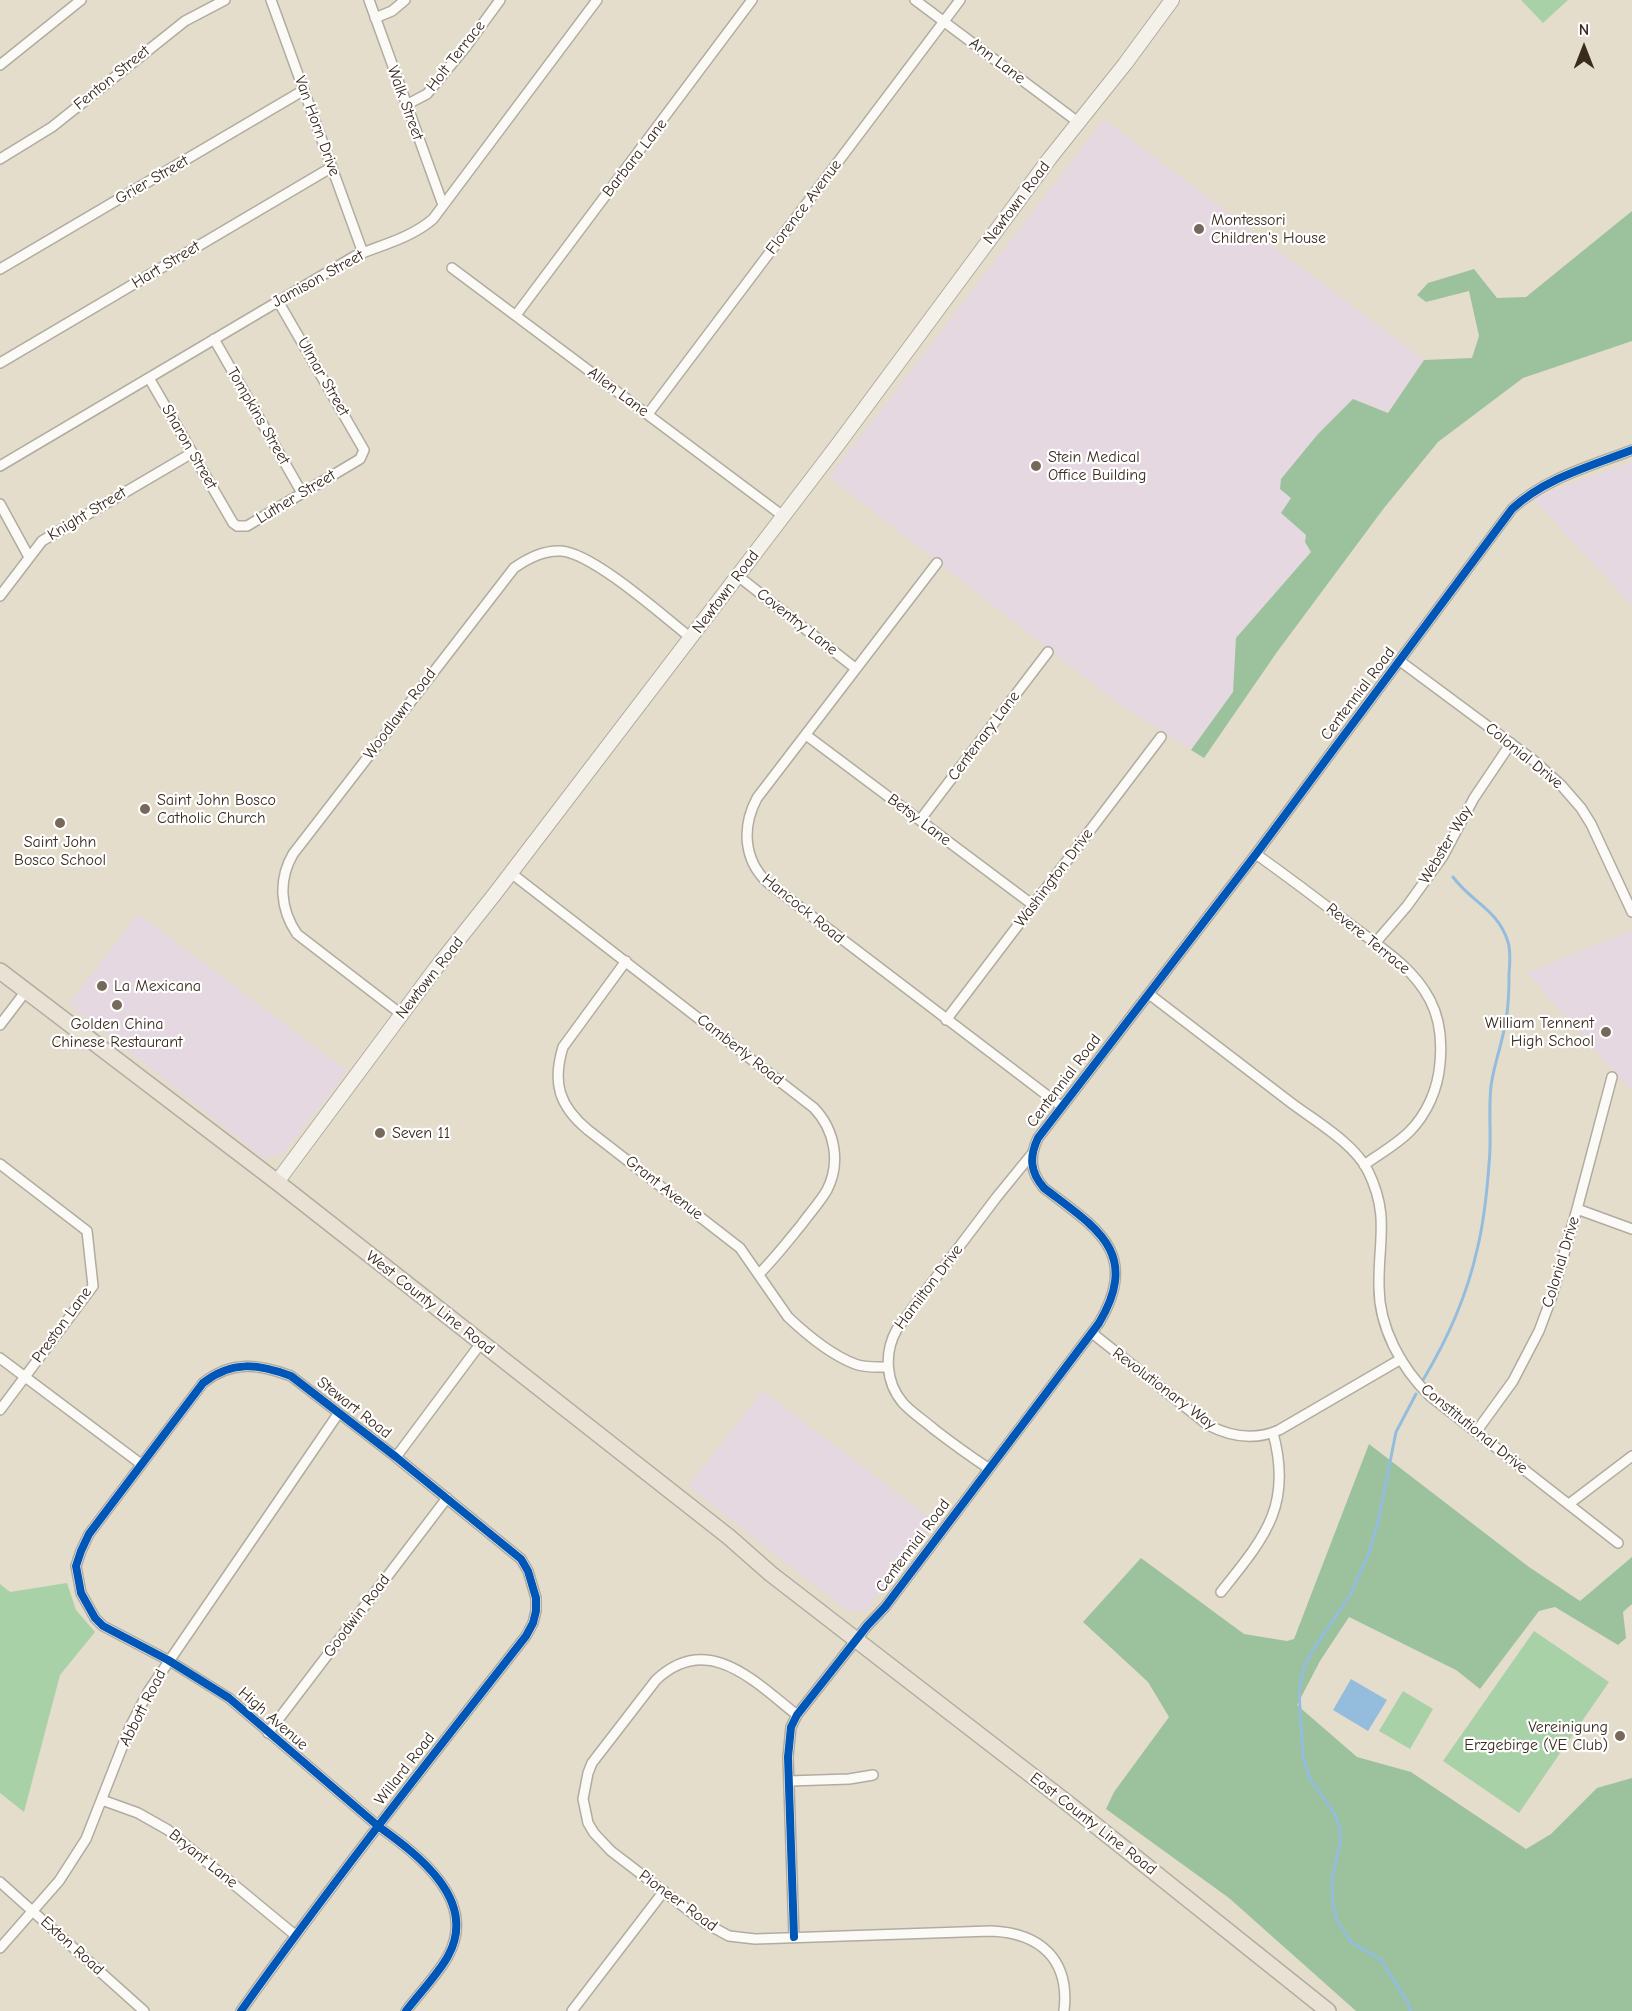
<!DOCTYPE html>
<style>
body{margin:0}
#map{position:relative;width:1632px;height:2011px;overflow:hidden;background:#e4ddcc;font-family:"Comic Neue",sans-serif}
canvas{display:block}
.north{position:absolute;left:1554px;top:18px;width:60px;height:60px;-webkit-text-stroke:4px #fff;paint-order:stroke;rotate:0deg;font-size:16px;font-weight:700;line-height:24px;text-align:center;color:#3b2a1e}
.north::after{content:'';display:block;margin:auto;width:21px;height:27px;background:#3b2a1e;clip-path:polygon(50% 0,100% 100%,50% 72%,0 100%)}
</style>
<div id="map">
<canvas width="1632" height="2011"></canvas>
<div class="north">N</div>
</div>
<script>
const ctx = document.querySelector('canvas').getContext('2d');
ctx.lineJoin = 'round';
function fill(path, color) {
  ctx.fillStyle = color;
  ctx.fill(path, 'evenodd');
}
function strokePath(path, color, width, dash) {
  ctx.strokeStyle = color;
  ctx.lineWidth = width;
  ctx.lineCap = dash ? 'butt' : 'round';
  ctx.setLineDash(dash || []);
  ctx.stroke(path);
}
function drawText(font, color, halo, rows, align = 'center') {
  ctx.font = font + ' "Comic Neue",sans-serif';
  ctx.lineWidth = 4.5;
  ctx.setLineDash([]);
  ctx.textBaseline = 'middle';
  ctx.strokeStyle = halo;
  ctx.fillStyle = color;
  for (const [text, x, y, turn = 0] of rows) {
    ctx.save();
    ctx.translate(x, y);
    ctx.rotate((+turn || 0) * Math.PI / 180);
    ctx.textAlign = isNaN(turn) ? turn : align;
    if (halo) ctx.strokeText(text, 0, 0);
    ctx.fillText(text, 0, 0);
    ctx.restore();
  }
}
fill(new Path2D(`
 M1104 119 1424 360 1388 413 1291 498 1281 513 1306 535 1305 542 1311 552 1236 638 1233 692 1191 750 1119 704 829 477Z
 M1632 461V605L1532 498Z
 M138 914 347 1071 283 1154 263 1158 69 1004Z
 M1632 930V1092L1527 973Z
 M763 1391 934 1521 867 1610 854 1612 848 1611 688 1486Z`), '#e5d8e0');
fill(new Path2D(`
 M1521 0H1568L1543 23Z
 M67 1583 76 1610 95 1632 60 1675 24 1812 0 1793V1584L10 1592Z
 M1534 1631 1609 1682 1519 1813 1443 1761Z
 M1403 1691 1433 1709 1410 1749 1379 1731Z`), '#a8d1a7');
fill(new Path2D(`
 M1632 211V341L1523 378 1438 442 1384 508 1277 652 1204 758 1191 750 1233 692 1236 638 1311 552 1305 542 1306 535 1281 513 1291 498 1280 489 1281 479 1318 434 1353 399 1388 413 1424 360 1472 358 1479 336 1469 291 1426 302 1417 295 1428 283 1474 269 1497 298 1526 297Z
 M1369 1444 1529 1567 1580 1601 1632 1557V1604L1623 1612 1626 1638 1618 1645 1555 1607 1539 1611 1480 1689 1456 1670 1349 1617 1320 1661 1297 1705 1357 1757 1411 1772 1526 1849 1551 1834 1597 1788 1632 1778V2011H1356L1229 1898 1106 1809 1114 1792 1169 1717 1148 1682 1083 1622 1141 1558 1244 1634 1287 1641 1294 1639Z`), '#9bc29c');
fill(new Path2D(`
 M1351 1679 1387 1700 1368 1731 1333 1710Z`), '#94bddd');
strokePath(new Path2D(`
 M1423 1380C1447 1340 1467 1295 1477 1250 1484 1222 1487 1192 1489 1164 1492 1138 1488 1112 1491 1086 1494 1063 1503 1042 1506 1019 1509 1004 1509 989 1509 974 1510 963 1511 952 1508 942 1498 909 1471 902 1453 877
 M1411 2011 1408 2003 1381 1960 1351 1942 1337 1921 1333 1904 1332 1878 1340 1844V1828L1334 1813 1310 1779 1303 1756 1299 1693 1303 1670 1311 1653 1350 1595 1369 1553 1378 1522 1396 1432 1416 1394`), '#94bddd', 3);
const street = new Path2D(`
 M271 0 363 253
 M369 0 443 205
 M915 0 1078 122
 M375 18 392 11 405 0
 M0 65 81 0
 M406 105 427 94 465 48 500 0
 M0 159 52 127 185 21 225 0
 M452 268 783 516
 M0 269 304 90
 M516 315 752 0
 M214 339 302 493
 M0 363 332 167
 M149 378 233 523 237 526H247L360 459 364 450 278 301
 M648 414 960 0
 M0 466 355 256C381 245 411 238 433 219L597 0
 M0 504 29 557
 M937 563 757 798C742 826 743 859 767 882L1061 1106
 M738 576 855 668
 M0 596 42 541 192 453
 M1400 661 1532 759 1561 785 1581 808 1591 824 1632 912
 M806 735 1033 905
 M920 820 1048 652
 M1256 854C1288 877 1320 901 1351 925 1380 947 1413 967 1430 1000 1440 1019 1442 1042 1440 1063 1438 1089 1427 1114 1409 1132 1396 1145 1379 1154 1364 1165
 M511 873 814 1108C835 1130 841 1163 827 1190 820 1202 810 1213 802 1224 788 1241 775 1258 759 1274
 M1376 942 1407 906 1443 856 1474 798 1511 743
 M626 961 563 1047C552 1083 559 1106 588 1130L740 1248 788 1317C806 1334 831 1355 855 1364 865 1368 877 1367 888 1367
 M1149 994C1196 1030 1243 1066 1290 1102 1315 1121 1354 1143 1368 1171 1390 1216 1378 1241 1379 1287 1379 1327 1401 1368 1430 1396L1618 1543
 M401 1014 297 934C280 909 278 880 293 854L514 568C528 558 544 550 561 551 593 553 663 616 691 638
 M946 1020 1161 737
 M0 1025 26 991
 M0 1164 87 1231 93 1286 0 1410
 M1577 1209 1632 1229
 M1092 1333 1208 1425C1231 1437 1254 1441 1279 1430L1401 1359
 M0 1358 141 1464
 M1476 1432 1513 1381 1539 1331 1551 1299 1577 1209 1612 1077
 M396 1457 481 1343
 M988 1468C970 1456 952 1443 935 1430 925 1421 912 1413 903 1403 885 1382 884 1352 897 1329L996 1198 1031 1155
 M1569 1504 1632 1456
 M1221 1592C1264 1538 1293 1506 1273 1433
 M797 1715C755 1682 708 1631 656 1680L592 1763 588 1773 583 1799 588 1823 594 1833 611 1851 705 1923 729 1936 755 1939 991 1931C1041 1933 1070 1960 1064 2011
 M268 1733 447 1498
 M789 1781 849 1779 873 1775
 M102 1800 138 1813 168 1830 295 1935
 M0 1882 144 2011
 M794 1937 788 1757 791 1727 797 1715 867 1626 885 1607 1099 1323C1141 1252 1096 1228 1044 1188 1030 1172 1029 1157 1038 1138L1256 854 1512 509C1545 478 1591 466 1632 450
 M0 1948 59 1881 86 1839 130 1727 148 1692 338 1414
 M241 2011C332 1883 429 1760 526 1636L533 1623 536 1611V1598L528 1571 521 1559 396 1457 291 1376C258 1364 232 1360 203 1383L89 1534 81 1551 76 1566 81 1593 95 1618 103 1626 168 1660 229 1698 378 1826C417 1854 479 1900 448 1956 439 1973 418 1995 406 2011
 M572 2011 664 1891`);
const secondary = new Path2D(`
 M277 1182 436 968 494 895 836 447 1050 158 1125 64 1172 0`);
const primary = new Path2D(`
 M0 971 277 1182 729 1537 771 1574 1070 1805 1328 2011`);
strokePath(street, '#b1aca0', 12);
strokePath(secondary, '#b1aca0', 16);
strokePath(primary, '#b1aca0', 18);
strokePath(street, '#fbfaf7', 9);
strokePath(secondary, '#f4f1ea', 14);
strokePath(primary, '#eae1d5', 15);
strokePath(new Path2D(`
 M794 1937 788 1757 791 1727 797 1715 867 1626 885 1607 1099 1323C1141 1252 1096 1228 1044 1188 1030 1172 1029 1157 1038 1138L1256 854 1512 509C1545 478 1591 466 1632 450
 M241 2011C332 1883 429 1760 526 1636L533 1623 536 1611V1598L528 1571 521 1559 396 1457 291 1376C258 1364 232 1360 203 1383L89 1534 81 1551 76 1566 81 1593 95 1618 103 1626 168 1660 229 1698 378 1826C417 1854 479 1900 448 1956 439 1973 418 1995 406 2011`), '#0057b8', 8);
for (const [x, y, r, color] of [
 [1199,229,6,"#76695b"],
 [1036,466,6,"#76695b"],
 [145,809,6,"#76695b"],
 [60,823,6,"#76695b"],
 [102,986,6,"#76695b"],
 [117,1005,6,"#76695b"],
 [1606,1032,6,"#76695b"],
 [380,1133,6,"#76695b"],
 [1620,1736,6,"#76695b"]
]) {
  const dot = new Path2D();
  dot.arc(x, y, r, 0, 2 * Math.PI);
  ctx.fillStyle = color;
  ctx.fill(dot);
  strokePath(dot, '#fff', 2);
}
drawText('16px', '#3b2a1e', '#fff', [
 ["Holt Terrace",456,56,-52],
 ["Ann Lane",997,61,37],
 ["Fenton Street",112,78,-39],
 ["Walk Street",405,103,70],
 ["Van Horn Drive",317,126,70],
 ["Barbara Lane",635,158,-52],
 ["Grier Street",152,180,-30],
 ["Newtown Road",1017,203,-53],
 ["Florence Avenue",804,207,-53],
 ["Hart Street",166,265,-31],
 ["Jamison Street",318,279,-29],
 ["Ulmar Street",323,377,60],
 ["Allen Lane",618,392,37],
 ["Tompkins Street",258,416,60],
 ["Sharon Street",189,447,60],
 ["Luther Street",296,497,-31],
 ["Knight Street",87,514,-31],
 ["Newtown Road",726,592,-53],
 ["Coventry Lane",797,622,38],
 ["Centennial Road",1358,694,-53],
 ["Woodlawn Road",400,714,-53],
 ["Centenary Lane",984,736,-53],
 ["Colonial Drive",1524,756,39],
 ["Betsy Lane",919,820,37],
 ["Webster Way",1446,845,-59],
 ["Washington Drive",1054,878,-53],
 ["Hancock Road",803,909,39],
 ["Revere Terrace",1368,939,39],
 ["Newtown Road",430,978,-52],
 ["Camberly Road",740,1050,38],
 ["Centennial Road",1064,1081,-53],
 ["Grant Avenue",664,1188,38],
 ["Colonial Drive",1561,1262,-73],
 ["Hamilton Drive",929,1287,-53],
 ["West County Line Road",430,1303,38],
 ["Preston Lane",62,1325,-54],
 ["Revolutionary Way",1164,1389,37],
 ["Stewart Road",354,1408,38],
 ["Constitutional Drive",1474,1429,39],
 ["Centennial Road",913,1546,-53],
 ["Goodwin Road",357,1616,-53],
 ["Abbott Road",143,1708,-63],
 ["High Avenue",273,1719,41],
 ["Willard Road",405,1769,-52],
 ["East County Line Road",1093,1824,38],
 ["Bryant Lane",203,1859,39],
 ["Pioneer Road",678,1901,36],
 ["Exton Road",72,1946,42]
]);
drawText('16px', '#3b2a1e', '#fff', [
 ["Montessori",1211,220],
 ["Children's House",1211,238],
 ["Stein Medical",1048,457],
 ["Office Building",1048,475],
 ["Saint John Bosco",157,800],
 ["Catholic Church",157,818],
 ["Saint John",60,842,"center"],
 ["Bosco School",60,860,"center"],
 ["La Mexicana",114,986],
 ["William Tennent",1594,1023,"right"],
 ["High School",1594,1041,"right"],
 ["Golden China",117,1024,"center"],
 ["Chinese Restaurant",117,1042,"center"],
 ["Seven 11",392,1133],
 ["Vereinigung",1608,1727,"right"],
 ["Erzgebirge (VE Club)",1608,1745,"right"]
], 'left');
</script>
